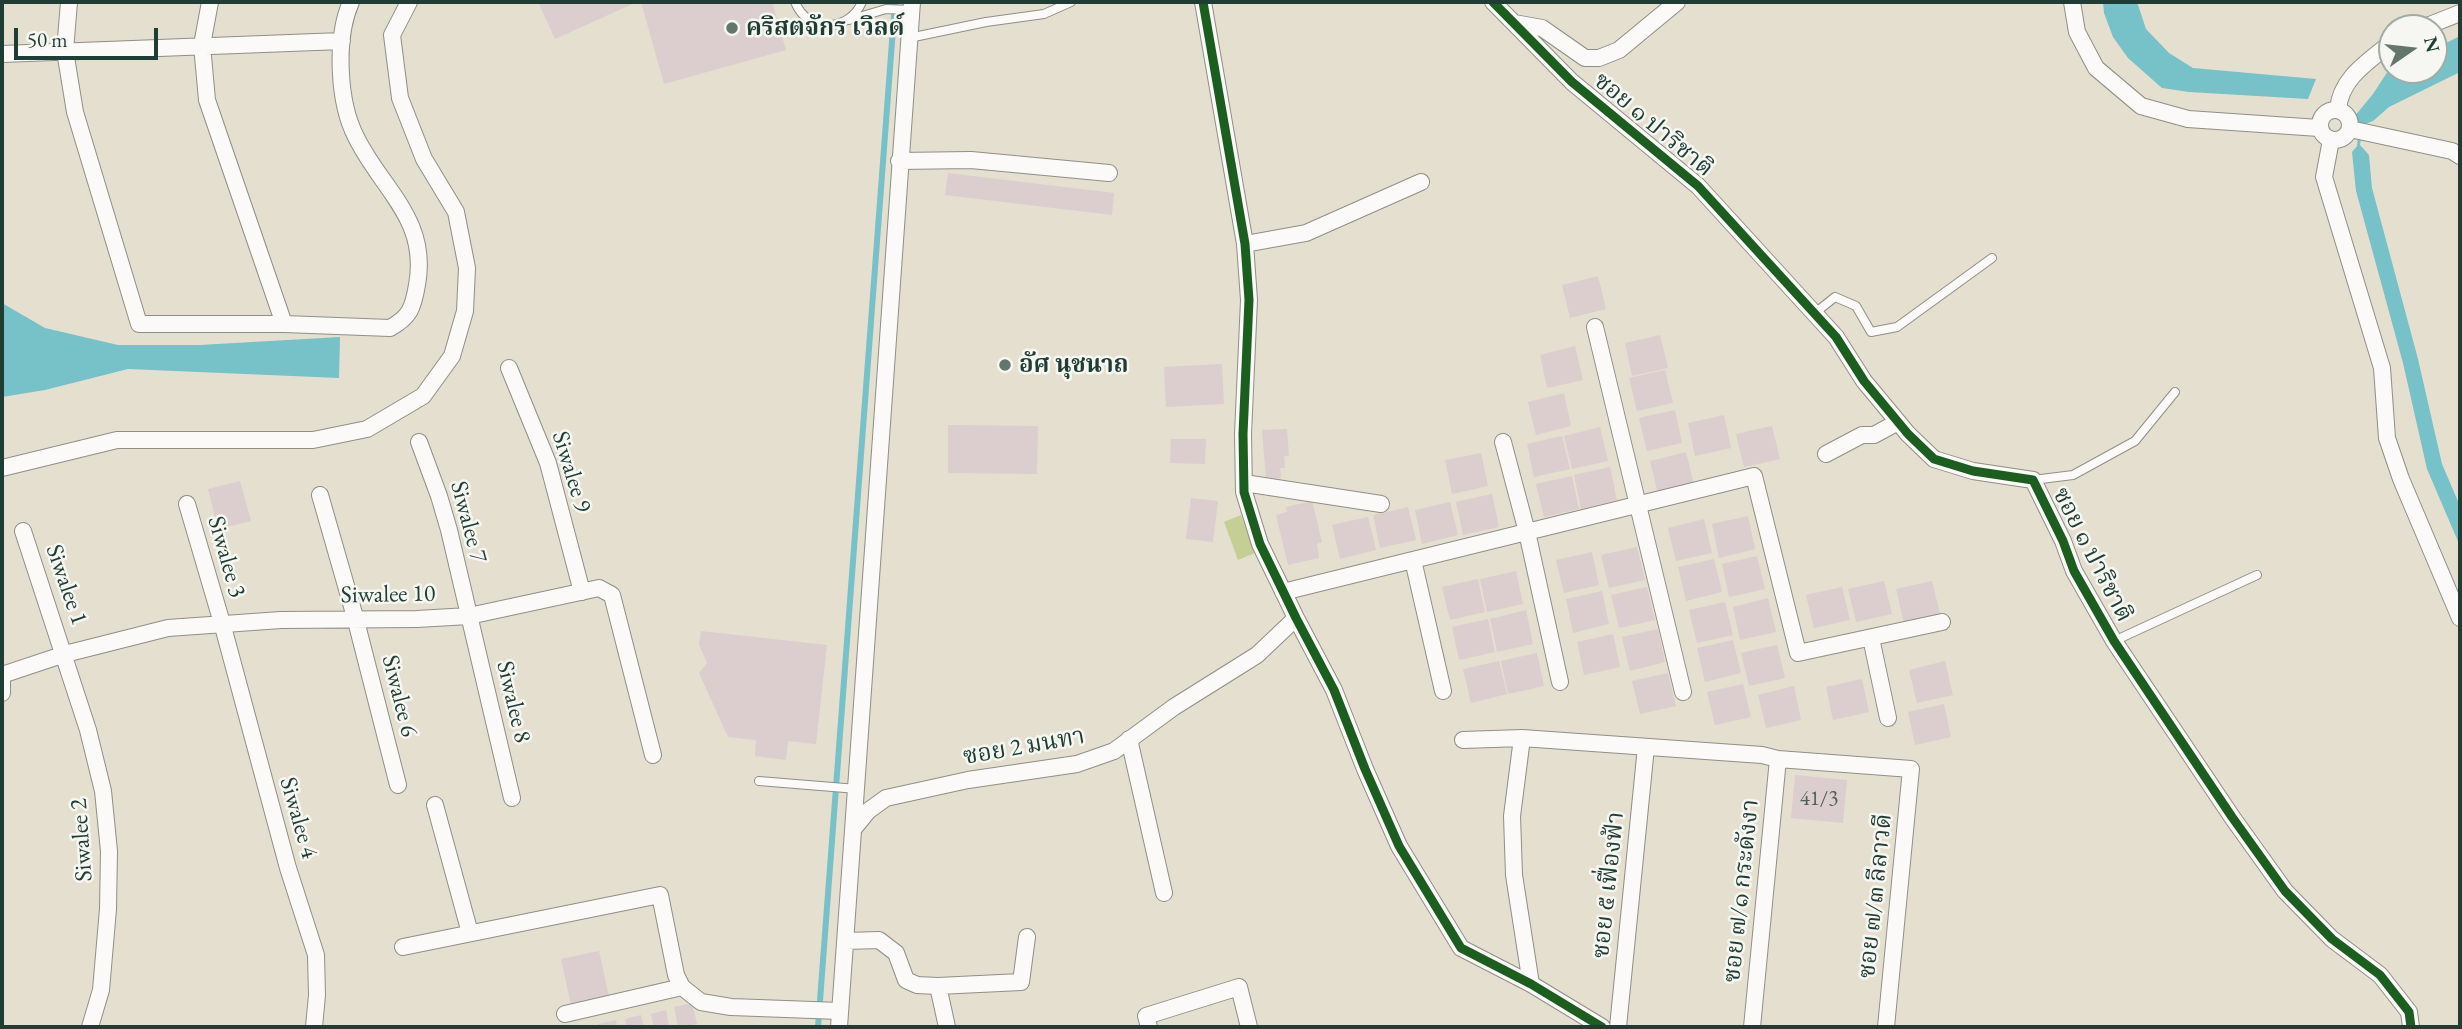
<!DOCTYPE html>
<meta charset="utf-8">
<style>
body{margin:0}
#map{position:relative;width:2462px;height:1029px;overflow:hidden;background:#e5dfd0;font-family:"EB Garamond",serif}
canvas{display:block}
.frame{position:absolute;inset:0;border:4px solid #1f3d34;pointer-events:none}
.north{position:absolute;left:2378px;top:14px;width:70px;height:70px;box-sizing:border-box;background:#f6f6f2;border:2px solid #a0aca6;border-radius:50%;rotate:76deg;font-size:19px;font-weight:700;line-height:28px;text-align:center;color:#1f3d34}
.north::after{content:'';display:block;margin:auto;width:24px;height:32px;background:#64766b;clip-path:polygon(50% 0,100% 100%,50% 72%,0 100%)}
.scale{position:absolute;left:14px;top:28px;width:144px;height:32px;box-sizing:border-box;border:4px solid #1f3d34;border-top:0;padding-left:9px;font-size:21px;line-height:24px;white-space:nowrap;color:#1f3d34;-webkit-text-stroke:5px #f6f6f2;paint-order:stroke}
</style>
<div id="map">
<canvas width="2462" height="1029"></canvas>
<div class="frame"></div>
<div class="north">N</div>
<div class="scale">50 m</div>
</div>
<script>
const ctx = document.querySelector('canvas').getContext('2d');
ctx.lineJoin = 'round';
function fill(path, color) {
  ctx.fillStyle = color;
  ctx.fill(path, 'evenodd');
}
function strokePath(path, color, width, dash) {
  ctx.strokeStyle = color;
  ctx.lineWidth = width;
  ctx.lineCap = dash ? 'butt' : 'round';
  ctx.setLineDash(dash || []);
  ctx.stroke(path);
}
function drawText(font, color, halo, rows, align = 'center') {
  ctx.font = font + ' "EB Garamond","Noto Serif Thai",serif';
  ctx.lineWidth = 5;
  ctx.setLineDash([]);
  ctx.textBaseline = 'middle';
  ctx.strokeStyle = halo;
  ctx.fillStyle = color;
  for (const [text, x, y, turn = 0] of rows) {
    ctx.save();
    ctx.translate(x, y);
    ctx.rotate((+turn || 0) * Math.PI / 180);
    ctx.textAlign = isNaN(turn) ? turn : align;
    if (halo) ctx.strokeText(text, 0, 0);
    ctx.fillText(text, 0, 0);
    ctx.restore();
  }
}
fill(new Path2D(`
 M1241 515 1255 553 1238 560 1224 522Z`), '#c5ce95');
fill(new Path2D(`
 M2103 2H2137L2146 29 2169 53 2193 68 2316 79 2308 99 2189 92 2162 88 2128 58 2113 37 2104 13Z
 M2460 36V72L2389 107 2373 121 2363 125 2360 145 2369 155 2372 188 2418 359 2442 464 2460 506V546L2427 469 2403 363 2356 191 2352 152 2357 146 2359 124 2354 117 2373 94 2388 71 2392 69 2434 70V49Z
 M2 303 45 328 118 345H200L340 337 339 378 128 369 45 390 2 397Z`), '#77c1c8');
strokePath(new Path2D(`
 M818 1027 895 2`), '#77c1c8', 6);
fill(new Path2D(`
 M543 2H637L555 39 539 4Z
 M641 2H772L786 50 664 84Z
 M948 173 1114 193 1112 215 945 195Z
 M1598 276 1606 309 1570 318 1562 285Z
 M1660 335 1668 368 1632 376 1625 343Z
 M1575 346 1583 380 1547 388 1540 355Z
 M1222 364 1224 404 1166 407 1164 367Z
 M1665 370 1673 403 1637 411 1629 378Z
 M1564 393 1571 426 1536 435 1528 402Z
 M1675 410 1682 443 1647 451 1639 418Z
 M1724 415 1731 448 1695 456 1688 423Z
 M948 425 1038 426 1037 474 948 473Z
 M1772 426 1780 459 1744 467 1736 434Z
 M1600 427 1608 461 1572 469 1564 436Z
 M1287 429 1289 456H1284L1285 468H1280L1281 478 1266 479 1262 430Z
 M1562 436 1570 469 1534 477 1527 444Z
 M1171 439H1206L1205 464 1170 463Z
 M1686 452 1694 485 1658 494 1650 461Z
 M1481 453 1488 486 1452 494 1445 460Z
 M1610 467 1617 500 1581 509 1574 475Z
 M1572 476 1579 509 1544 517 1536 484Z
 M240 481 251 521 218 529 208 489Z
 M1492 494 1499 527 1463 535 1456 502Z
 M1191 498 1218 501 1213 542 1186 539Z
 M1312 501 1322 542 1317 544 1319 558 1288 565 1276 515 1287 512 1286 507Z
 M1450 502 1458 535 1422 544 1415 510Z
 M1408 507 1416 540 1380 548 1373 515Z
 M1748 516 1755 549 1719 558 1712 524Z
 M1368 517 1376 550 1340 559 1332 525Z
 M1704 519 1712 553 1676 561 1668 528Z
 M1637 547 1645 580 1609 588 1601 555Z
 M1592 552 1599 585 1564 593 1556 560Z
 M1757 556 1765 589 1729 597 1722 564Z
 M1714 559 1722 592 1686 601 1678 567Z
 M1516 571 1523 604 1487 612 1480 579Z
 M1478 579 1485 612 1450 620 1442 587Z
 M1884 581 1892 614 1856 622 1848 589Z
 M1932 581 1940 614 1904 623 1896 589Z
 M1647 587 1655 620 1619 628 1611 595Z
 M1842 587 1850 620 1814 628 1806 595Z
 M1602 591 1609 624 1573 633 1566 599Z
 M1768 598 1776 632 1740 640 1733 607Z
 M1725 602 1733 635 1697 643 1689 610Z
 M1526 610 1533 644 1497 652 1490 619Z
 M1488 619 1495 652 1459 660 1452 627Z
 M1658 629 1665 662 1630 671 1622 637Z
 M701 631 827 645 816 744 788 741 786 760 755 756 756 740 728 737 699 673 707 663 699 644Z
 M1613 634 1620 667 1584 675 1577 642Z
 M1733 640 1741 673 1705 682 1697 648Z
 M1777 645 1785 678 1749 686 1741 653Z
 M1537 653 1544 686 1508 694 1501 661Z
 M1499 661 1507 694 1471 703 1463 669Z
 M1945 661 1953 695 1917 703 1909 670Z
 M1668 673 1676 706 1640 714 1632 681Z
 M1862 679 1869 712 1833 720 1826 687Z
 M1743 684 1751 717 1715 725 1707 692Z
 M1794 686 1801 720 1766 728 1758 695Z
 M1944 704 1951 737 1915 745 1908 712Z
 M1795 775 1847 780 1843 823 1791 818Z
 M599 951 609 997 571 1005 561 959Z
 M692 1003 697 1024 678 1027 674 1007Z
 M666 1010 669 1027H654L651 1014Z
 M641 1015 644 1027H627L625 1019Z
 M616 1020 617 1027H599L598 1024Z`), '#dccdce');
const service = new Path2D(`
 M795 2C808 34 849 32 862 2
 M849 20 886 9 911 10
 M909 38 986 22 1044 14 1071 2
 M1815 313 1835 297 1856 306 1871 332 1897 327 1992 258
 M2033 480 2073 475 2135 441 2175 392
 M2114 641 2257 575
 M759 781 857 789`);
const minor = new Path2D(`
 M69 2 65 51 75 112 139 324H284L390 328C410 317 413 308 417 285 429 219 382 190 356 137 338 102 335 38 351 2
 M210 2 202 45 207 100 284 324
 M1203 2 1245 244 1249 300 1243 434 1244 492 1260 544 1296 618 1334 690 1365 769 1399 846 1461 948 1531 984 1602 1027
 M1493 2 1572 82 1698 186 1836 337 1864 381 1908 434 1934 459 1973 471 2033 480 2063 541 2074 571 2114 641 2232 817 2285 891 2332 939 2380 975 2409 1012 2411 1027
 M2072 2 2077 32 2096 68 2141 106 2188 119 2319 128
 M1514 23 1542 28 1585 58H1599L1619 50 1677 2
 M2422 28 2460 13
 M2 54 342 41
 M2320 125a15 15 0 1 1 30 0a15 15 0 1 1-30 0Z
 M2338 110C2340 78 2369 61 2392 42
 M2350 129 2452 151 2460 156
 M2331 140 2324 177 2382 368 2387 438 2401 479 2460 618
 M899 161 971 160 1109 173
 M1245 244 1306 233 1421 182
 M1595 327 1683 692
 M509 368 548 463 582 592
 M419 442 439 496 449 530 512 798
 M1503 442 1527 532 1560 682
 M1826 454 1862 435H1874L1898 422
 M2 468 117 440H313L367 429 423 396 452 356 465 311 467 268 456 212 424 159 400 98 392 35 409 2
 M1244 483 1381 504
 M320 495 355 617 398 785
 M187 504 222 623 288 868 316 955 317 995 314 1027
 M23 531 88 730 103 791 109 851 108 909 101 990 90 1027
 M1413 560 1443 691
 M1283 592 1754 476 1798 653 1942 622
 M1871 638 1888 718
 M2 674V693
 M2 675 65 654 168 628 281 620 417 619 469 616 599 588 612 595 653 755
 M1522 738 1512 816 1514 875 1531 984
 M1129 739 1164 893
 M1463 740 1522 738 1762 755 1778 759 1911 769 1886 1027
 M435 805 470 933
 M855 827 868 811 886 798 968 780 1077 764 1114 751 1174 707 1257 655 1296 618
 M846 941 879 940 896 953 906 980 917 985 938 986 947 1027
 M403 947 660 895 676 975 682 987 701 1002 731 1007 840 1011
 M938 986 1021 982 1027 937
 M565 1014 682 987
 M839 1027 912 2
 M1149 1027 1146 1016 1239 987 1249 1027
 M1618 1027 1646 747
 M1752 1027 1778 759`);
strokePath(service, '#8e8f86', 10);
strokePath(minor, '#8e8f86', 18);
strokePath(service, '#fbfaf8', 8);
strokePath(minor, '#fbfaf8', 16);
strokePath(new Path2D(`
 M1203 2 1245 244 1249 300 1243 434 1244 492 1260 544 1296 618 1334 690 1365 769 1399 846 1461 948 1531 984 1602 1027
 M1493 2 1572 82 1698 186 1836 337 1864 381 1908 434 1934 459 1973 471 2033 480 2063 541 2074 571 2114 641 2232 817 2285 891 2332 939 2380 975 2409 1012 2411 1027`), '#1b5e20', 9);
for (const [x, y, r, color] of [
 [732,28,7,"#64766b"],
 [1005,365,7,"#64766b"]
]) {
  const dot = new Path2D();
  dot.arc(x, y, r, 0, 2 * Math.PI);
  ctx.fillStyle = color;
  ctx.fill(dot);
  strokePath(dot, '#f6f6f2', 2.5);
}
drawText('21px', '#4e615a', null, [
 ["41/3",1819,799]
]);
drawText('bold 24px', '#1f3d34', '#f6f6f2', [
 ["คริสตจักร เวิลด์",746,28],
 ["อัศ นุชนาถ",1019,365]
], 'left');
drawText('24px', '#1f3d34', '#f6f6f2', [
 ["ซอย ๑ ปาริชาติ",1653,125,40],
 ["Siwalee 9",571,472,73],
 ["Siwalee 7",468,522,75],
 ["ซอย ๑ ปาริชาติ",2092,555,63],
 ["Siwalee 3",226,557,74],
 ["Siwalee 1",66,585,71],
 ["Siwalee 10",388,595,-1],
 ["Siwalee 6",399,696,76],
 ["Siwalee 8",513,702,77],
 ["ซอย 2 มนทา",1024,747,-10],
 ["Siwalee 4",298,818,74],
 ["Siwalee 2",82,840,-94],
 ["ซอย ๕ เฟื่องฟ้า",1609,885,-84],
 ["ซอย ๗/๑ กระดังงา",1742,891,-84],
 ["ซอย ๗/๓ ลีลาวดี",1876,896,-84]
]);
</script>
